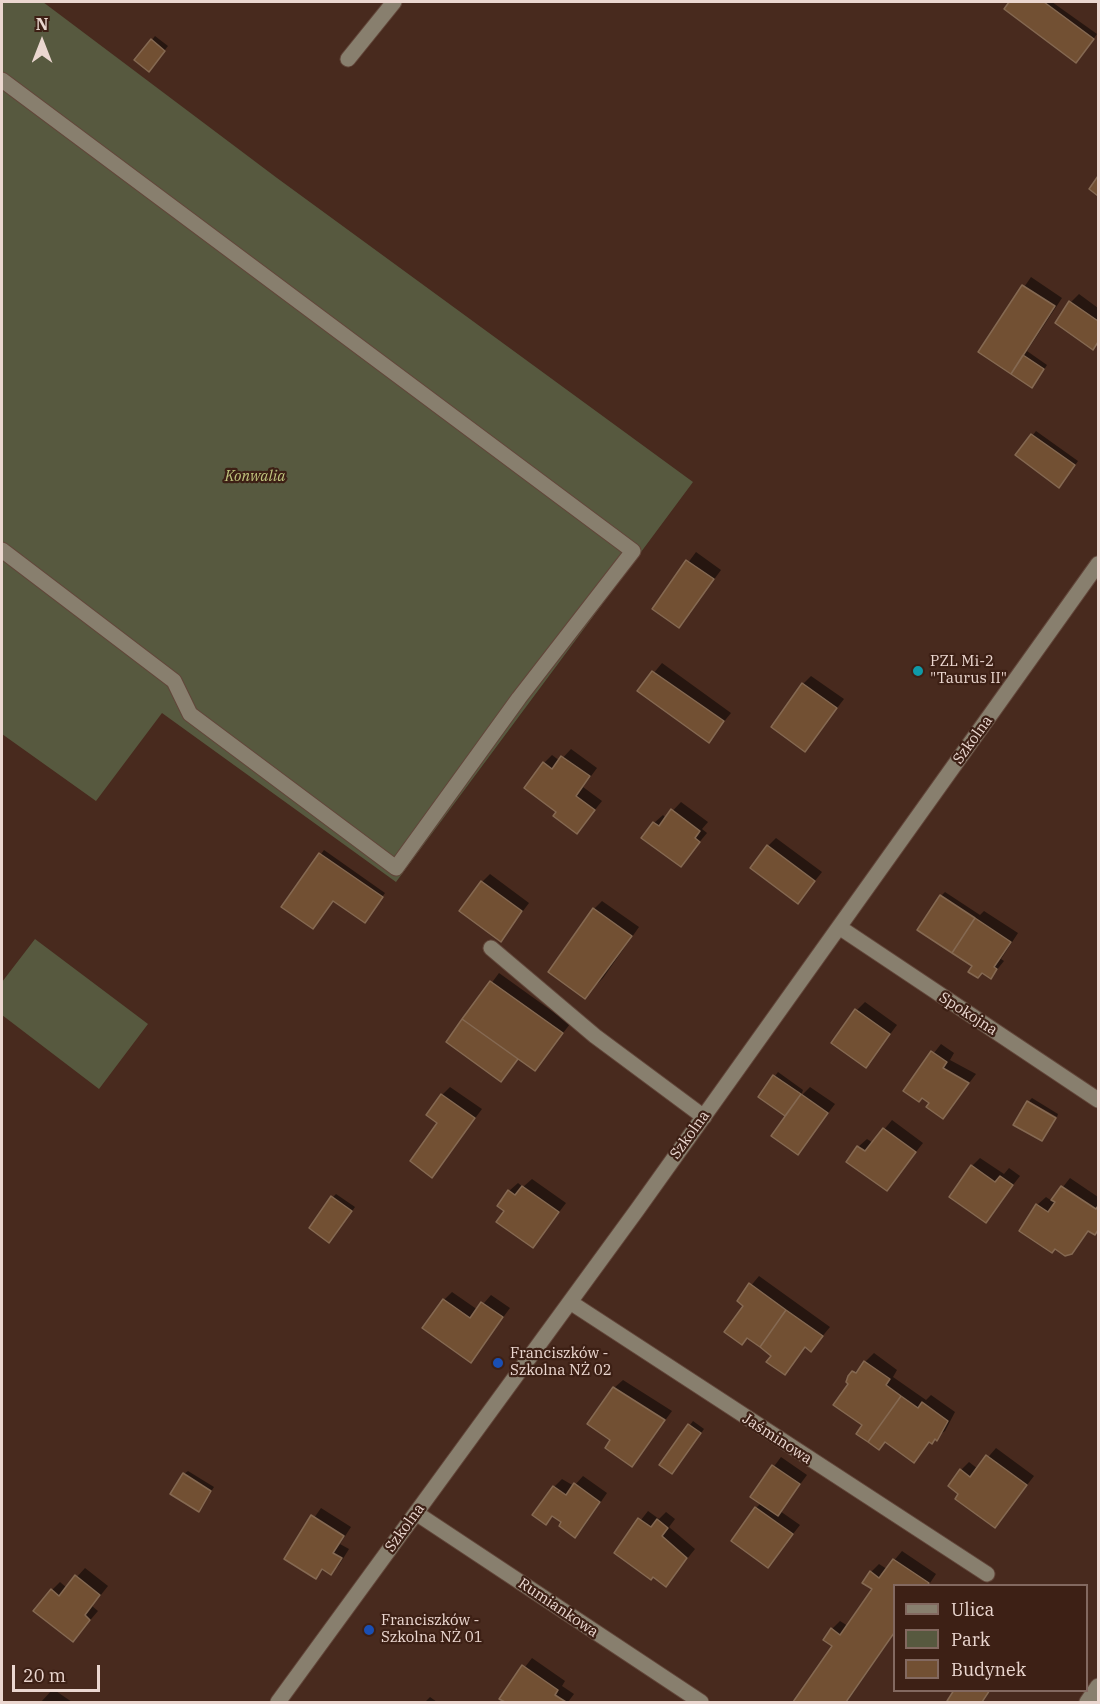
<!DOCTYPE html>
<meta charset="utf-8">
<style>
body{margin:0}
#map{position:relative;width:1100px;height:1704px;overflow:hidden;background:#482a1e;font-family:"IBM Plex Serif",serif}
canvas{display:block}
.frame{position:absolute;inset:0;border:3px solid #ebd7d0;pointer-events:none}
.legend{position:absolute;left:893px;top:1584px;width:195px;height:108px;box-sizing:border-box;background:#3d2015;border:2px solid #836960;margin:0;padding:8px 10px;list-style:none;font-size:18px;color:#ebd7d0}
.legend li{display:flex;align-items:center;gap:12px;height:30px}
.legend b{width:30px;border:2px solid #836960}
.north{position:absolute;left:12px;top:12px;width:60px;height:60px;-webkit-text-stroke:4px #3d2015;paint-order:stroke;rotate:0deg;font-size:16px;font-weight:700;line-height:24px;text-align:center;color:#ebd7d0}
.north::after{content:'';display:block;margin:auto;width:21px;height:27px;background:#ebd7d0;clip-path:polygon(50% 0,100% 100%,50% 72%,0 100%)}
.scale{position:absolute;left:12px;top:1665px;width:88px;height:27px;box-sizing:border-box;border:3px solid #ebd7d0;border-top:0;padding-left:8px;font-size:18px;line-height:21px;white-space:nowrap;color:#ebd7d0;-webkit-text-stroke:4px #3d2015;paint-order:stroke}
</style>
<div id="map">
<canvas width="1100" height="1704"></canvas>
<div class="frame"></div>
<ul class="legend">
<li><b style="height:8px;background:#887f6e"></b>Ulica</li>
<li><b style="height:16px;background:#57593f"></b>Park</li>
<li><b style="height:16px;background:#725033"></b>Budynek</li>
</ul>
<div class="north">N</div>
<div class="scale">20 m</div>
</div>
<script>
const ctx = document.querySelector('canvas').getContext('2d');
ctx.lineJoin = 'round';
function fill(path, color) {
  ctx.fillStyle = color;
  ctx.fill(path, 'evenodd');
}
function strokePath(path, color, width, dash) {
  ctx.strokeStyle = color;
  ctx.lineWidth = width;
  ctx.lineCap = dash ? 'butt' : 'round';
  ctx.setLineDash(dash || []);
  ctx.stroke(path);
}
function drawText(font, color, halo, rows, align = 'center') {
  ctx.font = font + ' "IBM Plex Serif",serif';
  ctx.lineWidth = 4.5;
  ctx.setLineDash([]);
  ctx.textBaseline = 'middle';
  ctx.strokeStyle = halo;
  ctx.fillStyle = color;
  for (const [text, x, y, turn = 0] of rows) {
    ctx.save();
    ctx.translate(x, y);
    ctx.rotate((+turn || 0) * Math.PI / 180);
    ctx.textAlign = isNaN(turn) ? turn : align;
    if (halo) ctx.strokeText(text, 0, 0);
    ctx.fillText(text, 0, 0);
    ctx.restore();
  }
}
fill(new Path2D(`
 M2 2H43L277 178 693 482 396 882 162 713 96 801 2 734Z
 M35 939 148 1024 99 1089 2 1015V982Z`), '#57593f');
fill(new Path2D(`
 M1011 2H1052L1097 34 1080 57 1006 9Z
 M155 36 168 46 152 66V40Z
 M1031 277 1062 298 1027 351 1047 365 1036 382 980 352Z
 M1079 294 1098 308V342L1093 348 1071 302Z
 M1036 431 1078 461 1063 482 1017 455Z
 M696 552 721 570 679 627 654 609Z
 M662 663 731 713 708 741 639 691Z
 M811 676 844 699 805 750 803 684Z
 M571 749 597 768 583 787 602 801 577 832 558 811 544 763 552 755 560 761Z
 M681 802 708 822 702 829 707 833 680 865 654 823 663 815 666 818Z
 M776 838 822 872 798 902 768 846Z
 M324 850 385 893 368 917 334 899 283 906Z
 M490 874 529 903 501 940 482 882Z
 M945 892 980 915 984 911 1018 933 1001 959 1004 961 991 977 974 965 941 896Z
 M602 901 639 927 603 978 584 997 594 909Z
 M499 973 570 1024 535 1069 519 1058 501 1080 448 1042Z
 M865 1002 897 1025 866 1066 857 1010Z
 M941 1044 954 1053 950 1060 976 1074 943 1117 931 1103 905 1090Z
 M778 1072 803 1090 801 1096 810 1087 835 1104 798 1153 787 1116 760 1097Z
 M450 1087 482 1109 432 1176 442 1095Z
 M1032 1098 1058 1114 1057 1117 1029 1101Z
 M892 1120 923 1143 887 1189 858 1147 867 1139 873 1143Z
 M980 1158 1004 1174 1009 1168 1020 1176 985 1221 972 1166Z
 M1070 1178 1098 1197V1230L1094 1234 1089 1230 1071 1252 1037 1205 1046 1197 1052 1201Z
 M532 1179 566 1203 533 1246 506 1211 509 1191 518 1183 523 1187Z
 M336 1194 355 1207 333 1237V1197Z
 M759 1276 830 1327 811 1350 806 1346 785 1374 773 1355 748 1337 742 1343 745 1305 739 1300Z
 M452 1292 478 1310 491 1295 510 1308 471 1361 444 1300Z
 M874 1353 897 1370 893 1377 926 1400 931 1395 955 1412 945 1431 930 1441 914 1461 886 1441 879 1448 864 1425 850 1377Z
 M623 1380 672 1411 632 1465 613 1439 614 1388Z
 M693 1421 704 1429 675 1468 661 1465Z
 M996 1448 1034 1476 995 1526 960 1493 961 1470 969 1462 978 1469Z
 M781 1457 807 1475 780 1511 800 1525 768 1566 756 1508 761 1503 752 1496Z
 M188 1471 214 1487 199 1510 184 1474Z
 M583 1476 607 1493 583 1528 575 1536 554 1515 546 1523 554 1487 562 1479 574 1486Z
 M321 1508 351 1527 340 1544 349 1549 339 1565 331 1573 324 1569 316 1577 286 1558Z
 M648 1511 659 1519 666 1512 675 1519 669 1527 695 1549 666 1585 616 1552Z
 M902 1551 936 1574 928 1586H894V1634L847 1702H795L834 1646 832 1629 840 1621 848 1626 874 1589 871 1572 879 1564 887 1569Z
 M85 1568 108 1586 92 1606 98 1611 73 1640 52 1590 60 1582 67 1588Z
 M532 1658 565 1681 562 1686 574 1694 568 1702H508L501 1698Z
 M53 1689 72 1702H41Z
 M956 1690H991L983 1702H952L950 1701Z
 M430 1697 437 1702H425Z`), '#0007');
const building = new Path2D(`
 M1009 2H1044L1094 39 1076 63 1004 9Z
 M151 39 165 51 149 72 134 60Z
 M1098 176V196L1089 189Z
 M1022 285 1055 306 1011 374 978 352Z
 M1069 301 1098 321V342L1093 350 1055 323Z
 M1023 355 1044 369 1032 388 1011 374Z
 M1031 434 1075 465 1059 488 1015 455Z
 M686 560 714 579 679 628 652 609Z
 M652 671 724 721 709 743 637 691Z
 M802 683 837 708 805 752 771 727Z
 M561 756 590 776 576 796 595 810 577 834 553 816 556 812 524 788 543 762 552 769Z
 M671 809 700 831 695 838 700 842 681 867 641 838 653 822 659 826Z
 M767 845 815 881 798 904 750 868Z
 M319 853 383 897 365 923 333 901 313 929 281 907Z
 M481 881 522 911 501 942 459 911Z
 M940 895 975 918 952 953 917 930Z
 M593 908 632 936 585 999 548 972Z
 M975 918 1011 942 994 967 997 969 991 979 982 973 978 978 968 972 972 966 952 953Z
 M490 981 563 1033 535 1071 462 1019Z
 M855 1009 890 1034 866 1068 831 1043Z
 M462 1019 518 1059 501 1082 446 1042Z
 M931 1051 947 1062 943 1068 969 1083 943 1119 926 1107 929 1103 922 1098 919 1102 903 1091Z
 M773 1075 801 1094 785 1116 758 1097Z
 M441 1094 475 1118 432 1178 410 1161 437 1123 426 1115Z
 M801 1094 828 1113 798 1155 771 1136Z
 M1027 1101 1056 1118 1042 1141 1013 1125Z
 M883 1128 916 1152 887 1191 846 1162 857 1146 865 1151Z
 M971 1165 995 1182 1000 1176 1013 1185 986 1223 949 1197Z
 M522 1186 559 1212 533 1248 496 1222 504 1211 497 1206 508 1190 515 1195Z
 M1061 1186 1096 1209 1098 1206V1230L1095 1235 1088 1231 1072 1254 1065 1256 1055 1249 1052 1253 1019 1231 1036 1204 1048 1212 1055 1202 1051 1200Z
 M331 1196 352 1211 329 1243 309 1228Z
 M749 1283 786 1310 760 1347 747 1338 742 1345 724 1332 743 1306 737 1301Z
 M443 1299 470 1318 481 1302 503 1317 471 1363 422 1328Z
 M786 1310 823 1336 811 1352 805 1347 785 1375 766 1362 771 1356 760 1347Z
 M864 1361 890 1379 886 1385 901 1396 868 1442 856 1434 862 1425 833 1405 848 1384 846 1382 848 1376 852 1371 856 1373Z
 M613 1387 665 1420 632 1467 605 1448 610 1440 587 1424Z
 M901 1396 918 1408 922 1402 948 1421 937 1441 935 1439 932 1444 929 1442 914 1463 885 1442 879 1450 868 1442Z
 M688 1424 701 1433 672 1474 659 1465Z
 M986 1455 1027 1485 995 1528 955 1499 958 1494 948 1486 960 1469 970 1477Z
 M772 1465 800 1484 778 1516 750 1497Z
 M183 1473 211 1491 199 1512 170 1494Z
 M574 1483 600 1502 575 1538 559 1526 561 1522 552 1516 546 1525 532 1515 553 1486 566 1495Z
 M755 1507 793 1534 768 1568 731 1541Z
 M311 1515 344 1536 333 1553 342 1558 331 1575 322 1569 316 1579 284 1559Z
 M638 1518 651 1527 657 1519 668 1528 662 1536 687 1558 666 1587 653 1577 651 1580 614 1553Z
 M893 1559 929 1583 927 1586H894V1633L846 1702H793L832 1646 823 1640 831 1628 840 1635 872 1589 862 1583 870 1571 879 1578Z
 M75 1575 100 1595 85 1615 90 1620 73 1642 33 1611 51 1589 59 1596Z
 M522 1665 558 1690 555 1695 566 1702H505L499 1699Z
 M954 1690H990L982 1702H950L947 1701Z`);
fill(building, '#725033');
strokePath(building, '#856952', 1.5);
const minor = new Path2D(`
 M348 59 394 2
 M2 80 633 551 519 698 396 868 190 714 174 681 2 550
 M839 927 1098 1100
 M491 948 595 1036 704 1117
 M570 1302 987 1574
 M416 1513 701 1702
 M278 1702 637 1210 1098 564
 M1087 1702 1098 1686`);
strokePath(minor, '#62463a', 17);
strokePath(minor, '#887f6e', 15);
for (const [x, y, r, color] of [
 [918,671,6,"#0f9aa8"],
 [498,1363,6,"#1a4fb4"],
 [369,1630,6,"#1a4fb4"]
]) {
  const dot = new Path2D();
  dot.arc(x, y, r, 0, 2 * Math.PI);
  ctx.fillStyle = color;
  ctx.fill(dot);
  strokePath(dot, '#3d2015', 2);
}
drawText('italic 15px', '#c0c57e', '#3d2015', [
 ["Konwalia",255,477]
]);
drawText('15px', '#ebd7d0', '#3d2015', [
 ["PZL Mi-2",930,662],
 ["\"Taurus II\"",930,679],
 ["Franciszków -",510,1354],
 ["Szkolna NŻ 02",510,1371],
 ["Franciszków -",381,1621],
 ["Szkolna NŻ 01",381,1638]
], 'left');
drawText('15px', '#ebd7d0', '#3d2015', [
 ["Szkolna",973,740,-54],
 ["Spokojna",968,1014,33],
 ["Szkolna",690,1135,-54],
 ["Jaśminowa",777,1439,33],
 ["Szkolna",405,1528,-54],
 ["Rumiankowa",558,1608,34]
]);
</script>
